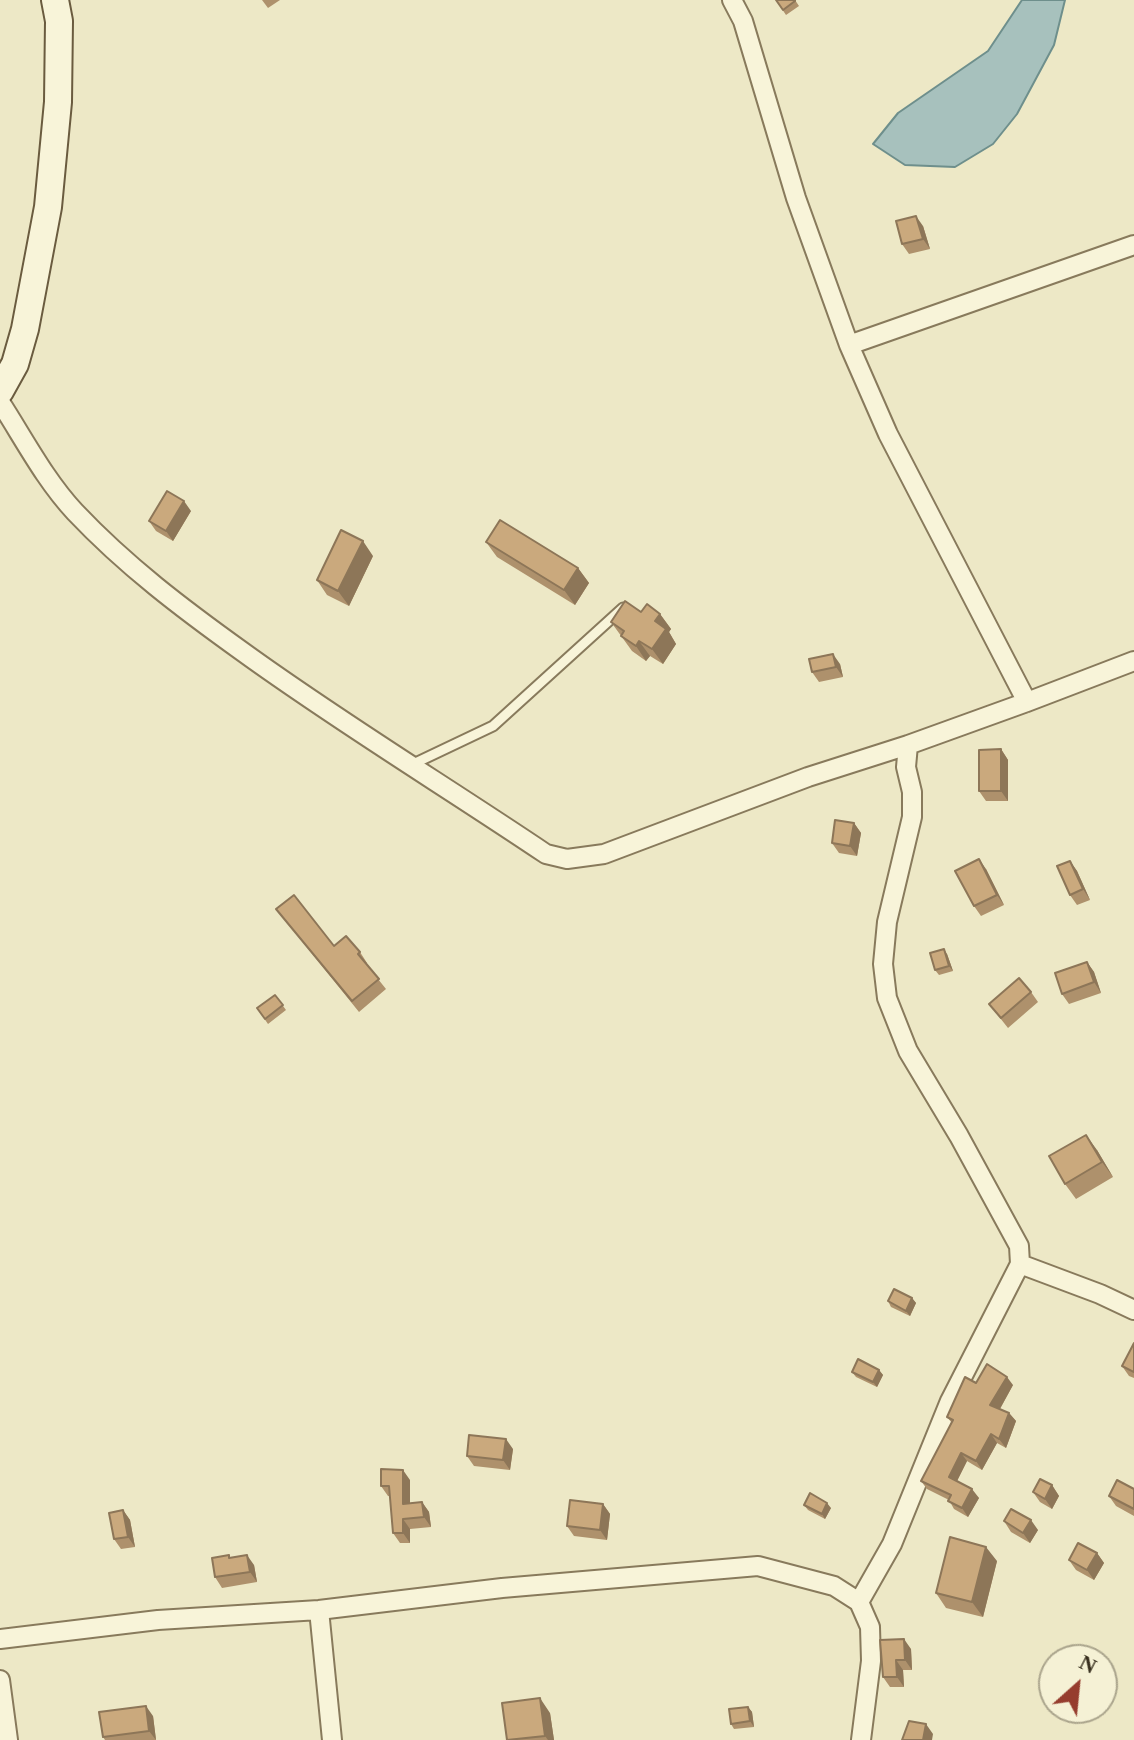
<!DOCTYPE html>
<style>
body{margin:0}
#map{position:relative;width:1134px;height:1740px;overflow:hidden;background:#ede8c6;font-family:"Times New Roman",serif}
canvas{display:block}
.north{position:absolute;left:1038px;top:1644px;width:80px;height:80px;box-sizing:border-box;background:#f5f1d5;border:2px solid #aaa48c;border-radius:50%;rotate:27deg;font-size:22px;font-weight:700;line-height:32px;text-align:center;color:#39301f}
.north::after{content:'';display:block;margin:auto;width:28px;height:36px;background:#963d2e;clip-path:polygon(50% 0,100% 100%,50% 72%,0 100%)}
</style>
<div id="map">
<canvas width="1134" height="1740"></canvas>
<div class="north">N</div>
</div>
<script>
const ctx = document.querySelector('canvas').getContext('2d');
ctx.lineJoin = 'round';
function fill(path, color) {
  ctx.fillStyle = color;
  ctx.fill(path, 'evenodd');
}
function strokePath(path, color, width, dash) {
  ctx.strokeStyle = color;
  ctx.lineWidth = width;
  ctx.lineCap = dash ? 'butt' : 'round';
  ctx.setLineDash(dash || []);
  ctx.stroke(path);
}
const water = new Path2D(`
 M1022 0H1065L1054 45 1017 114 993 144 955 167 905 165 873 144 898 113 988 51Z`);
fill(water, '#a7c1bd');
strokePath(water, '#6e8f8c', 2);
const lane = new Path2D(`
 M411 765 493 726 623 608`);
const street = new Path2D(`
 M732 0 743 21 796 198 849 345 888 434 1027 702
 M849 345 1134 245
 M0 402C24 439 45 480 75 512 126 566 183 609 243 652 341 723 445 786 546 854L567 859 604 854 808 777 908 745 1027 702 1134 661
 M1020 1264 1100 1294 1134 1310
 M859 1602 892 1544 950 1401 1020 1264 1019 1246 959 1136 908 1051 887 998 883 964 887 922 912 817V792L906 767 908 745
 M319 1610 332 1740
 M0 1639 158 1620 319 1610 502 1588 758 1566 834 1586 859 1602 870 1627 871 1661 861 1740
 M0 1680 8 1740`);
const secondary = new Path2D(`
 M0 391 15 364 25 329 48 207 58 102 59 21 55 0`);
strokePath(lane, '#887a5c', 13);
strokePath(street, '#887a5c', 22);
strokePath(secondary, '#6a5b3f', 30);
strokePath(lane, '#f8f4d9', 9);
strokePath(street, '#f8f4d9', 18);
strokePath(secondary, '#f8f4d9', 26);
fill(new Path2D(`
 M262 0H280L268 8Z
 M776 0H795L799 6 786 15Z
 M923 226 930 249 909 254 902 244Z
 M191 511 173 541 156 531 149 521Z
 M486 542 578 568 589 583 575 605 497 557Z
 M373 556 349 606 327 595 317 580Z
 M641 612 660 614 671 629 669 632 676 644 663 664 650 656 646 661 632 651 611 622Z
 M840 664 843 677 819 682 812 672Z
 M1001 749 1008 760V801H986L979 791Z
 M854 823 861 833 857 856 839 853 832 843Z
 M1070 861 1077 871 1090 900 1077 905 1070 895Z
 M986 869 1004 905 981 916 974 906Z
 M276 909 334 946 360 952 367 963 366 964 386 989 359 1012Z
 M947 954 953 971 939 975 935 970Z
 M1087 962 1094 972 1101 993 1069 1004 1062 994Z
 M1031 992 1038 1002 1008 1028 989 1004Z
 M275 995 286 1010 268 1024 257 1008Z
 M1097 1150 1113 1177 1076 1199 1065 1184Z
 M912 1298 916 1303 910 1316 891 1307 888 1301Z
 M1134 1343V1378L1129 1376 1122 1366Z
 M879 1370 883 1375 877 1387 856 1377 852 1372Z
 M976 1383 1013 1385 1000 1409 1009 1413 1016 1421 1006 1448 997 1443 982 1470 967 1461 957 1481 979 1498 968 1517 954 1509 949 1500 927 1489 921 1481 952 1423 947 1417Z
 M513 1449 510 1470 474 1466 467 1456Z
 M410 1480V1503L422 1502 429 1512 431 1527 410 1529V1543H400L393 1533 390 1496H388L381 1486Z
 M1052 1485 1059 1496 1052 1509 1040 1502 1033 1492Z
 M1134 1489V1516L1116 1506 1109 1496Z
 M603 1504 610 1514 607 1540 574 1536 567 1526Z
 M804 1505 831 1508 825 1519 808 1510Z
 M123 1510 130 1520 135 1547 121 1549 114 1539Z
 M1004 1521 1038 1530 1030 1543 1011 1532Z
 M1097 1553 1104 1563 1094 1580 1076 1570 1069 1560Z
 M231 1558 254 1565 257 1582 222 1588 215 1577Z
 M997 1561 983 1617 946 1608 936 1593Z
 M880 1640 911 1649 912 1670H903L904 1687H890L883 1677Z
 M748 1707 752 1712 754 1727 734 1729 731 1724Z
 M550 1713 554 1740H507Z
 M153 1716 156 1740H105L103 1737Z`), '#ae916c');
fill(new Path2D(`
 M916 216 923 226 930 249 923 239Z
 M184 501 191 511 173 541 166 531Z
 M363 541 373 556 349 606 338 591Z
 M578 568 589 583 575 605 564 590Z
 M660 614 671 629 669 632 676 644 663 664 652 649 655 621Z
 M639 641 650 656 646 661 636 646Z
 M833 654 840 664 843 677 836 667Z
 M1001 749 1008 760V801L1001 791Z
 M854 823 861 833 857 856 850 846Z
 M979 859 986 869 1004 905 997 895Z
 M1070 861 1077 871 1090 900 1083 889Z
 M944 949 947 954 953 971 949 966Z
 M1087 962 1094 972 1101 993 1094 982Z
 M1086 1135 1097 1150 1113 1177 1102 1162Z
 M912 1298 916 1303 910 1316 906 1311Z
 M879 1370 883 1375 877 1387 873 1382Z
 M1007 1377 1013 1385 997 1414 990 1405Z
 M1009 1413 1016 1421 1006 1448 999 1439Z
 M991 1434 997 1443 982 1470 976 1461Z
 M506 1439 513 1449 510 1470 503 1460Z
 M961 1453 967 1461 955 1485 949 1477Z
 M403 1470 410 1480V1514L403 1504Z
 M1052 1485 1059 1496 1052 1509 1045 1499Z
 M972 1489 979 1498 968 1517 962 1508Z
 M422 1502 429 1512 431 1527 424 1517Z
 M827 1503 831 1508 825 1519 822 1514Z
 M603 1504 610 1514 607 1540 600 1530Z
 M123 1510 130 1520 135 1547 128 1537Z
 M403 1519 410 1529V1543L403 1533Z
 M1031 1520 1038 1530 1030 1543 1023 1533Z
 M986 1547 997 1561 983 1617 972 1602Z
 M1097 1553 1104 1563 1094 1580 1087 1570Z
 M247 1555 254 1565 257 1582 250 1572Z
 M904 1639 911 1649 912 1670 905 1660Z
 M896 1660 903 1670 904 1687 897 1677Z
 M540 1698 550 1713 554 1740H548L545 1736Z
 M146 1706 153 1716 156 1740 149 1731Z
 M748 1707 752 1712 754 1727 750 1721Z
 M926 1724 933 1734 932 1740H923Z`), '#8d7658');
const building = new Path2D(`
 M776 0H795V1L783 10Z
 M916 216 923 239 902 244 896 221Z
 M167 491 184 501 166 531 149 521Z
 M500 520 578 568 564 590 486 542Z
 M341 530 363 541 338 591 317 580Z
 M625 601 641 612 647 604 660 614 655 621 666 629 652 649 639 641 636 646 621 636 624 631 611 622Z
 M833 654 836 667 812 672 809 659Z
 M1001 749V791H979V750Z
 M835 820 854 823 850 846 832 843Z
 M979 859 997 895 974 906 955 871Z
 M1070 861 1083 889 1070 895 1057 866Z
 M294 895 334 946 346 936 360 952 358 954 379 979 352 1001 276 909Z
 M944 949 949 966 935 970 930 953Z
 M1087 962 1094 982 1062 994 1055 973Z
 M1019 978 1031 992 1001 1018 989 1004Z
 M275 995 283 1005 265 1019 257 1008Z
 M1086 1135 1102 1162 1065 1184 1049 1156Z
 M894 1289 912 1298 906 1311 888 1301Z
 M1134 1343V1372L1122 1366Z
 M858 1359 879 1370 873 1382 852 1372Z
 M987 1364 1007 1377 990 1405 1009 1413 999 1439 991 1434 976 1461 961 1453 949 1477 972 1489 962 1508 948 1501 951 1495 921 1481 953 1420 947 1417 965 1377 976 1383Z
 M469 1435 506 1439 503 1460 467 1456Z
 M381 1469 403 1470V1504L422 1502 424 1517 403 1519V1533H393L389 1486H381Z
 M1040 1479 1052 1485 1045 1499 1033 1492Z
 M1117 1480 1134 1489V1509L1109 1496Z
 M810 1493 827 1503 822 1514 804 1505Z
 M570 1500 603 1504 600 1530 567 1526Z
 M1011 1509 1031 1520 1023 1533 1004 1521Z
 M123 1510 128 1537 114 1539 109 1513Z
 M950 1537 986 1547 972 1602 936 1593Z
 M1078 1543 1097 1553 1087 1570 1069 1560Z
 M229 1555V1558L247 1555 250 1572 215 1577 212 1558Z
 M904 1639 905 1660H896L897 1677H883L880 1640Z
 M540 1698 545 1736 507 1740 502 1703Z
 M146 1706 149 1731 103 1737 99 1712Z
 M748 1707 750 1721 731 1724 729 1709Z
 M909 1721 926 1724 923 1740H902Z`);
fill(building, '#caa97d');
strokePath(building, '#8d7658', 2);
</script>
